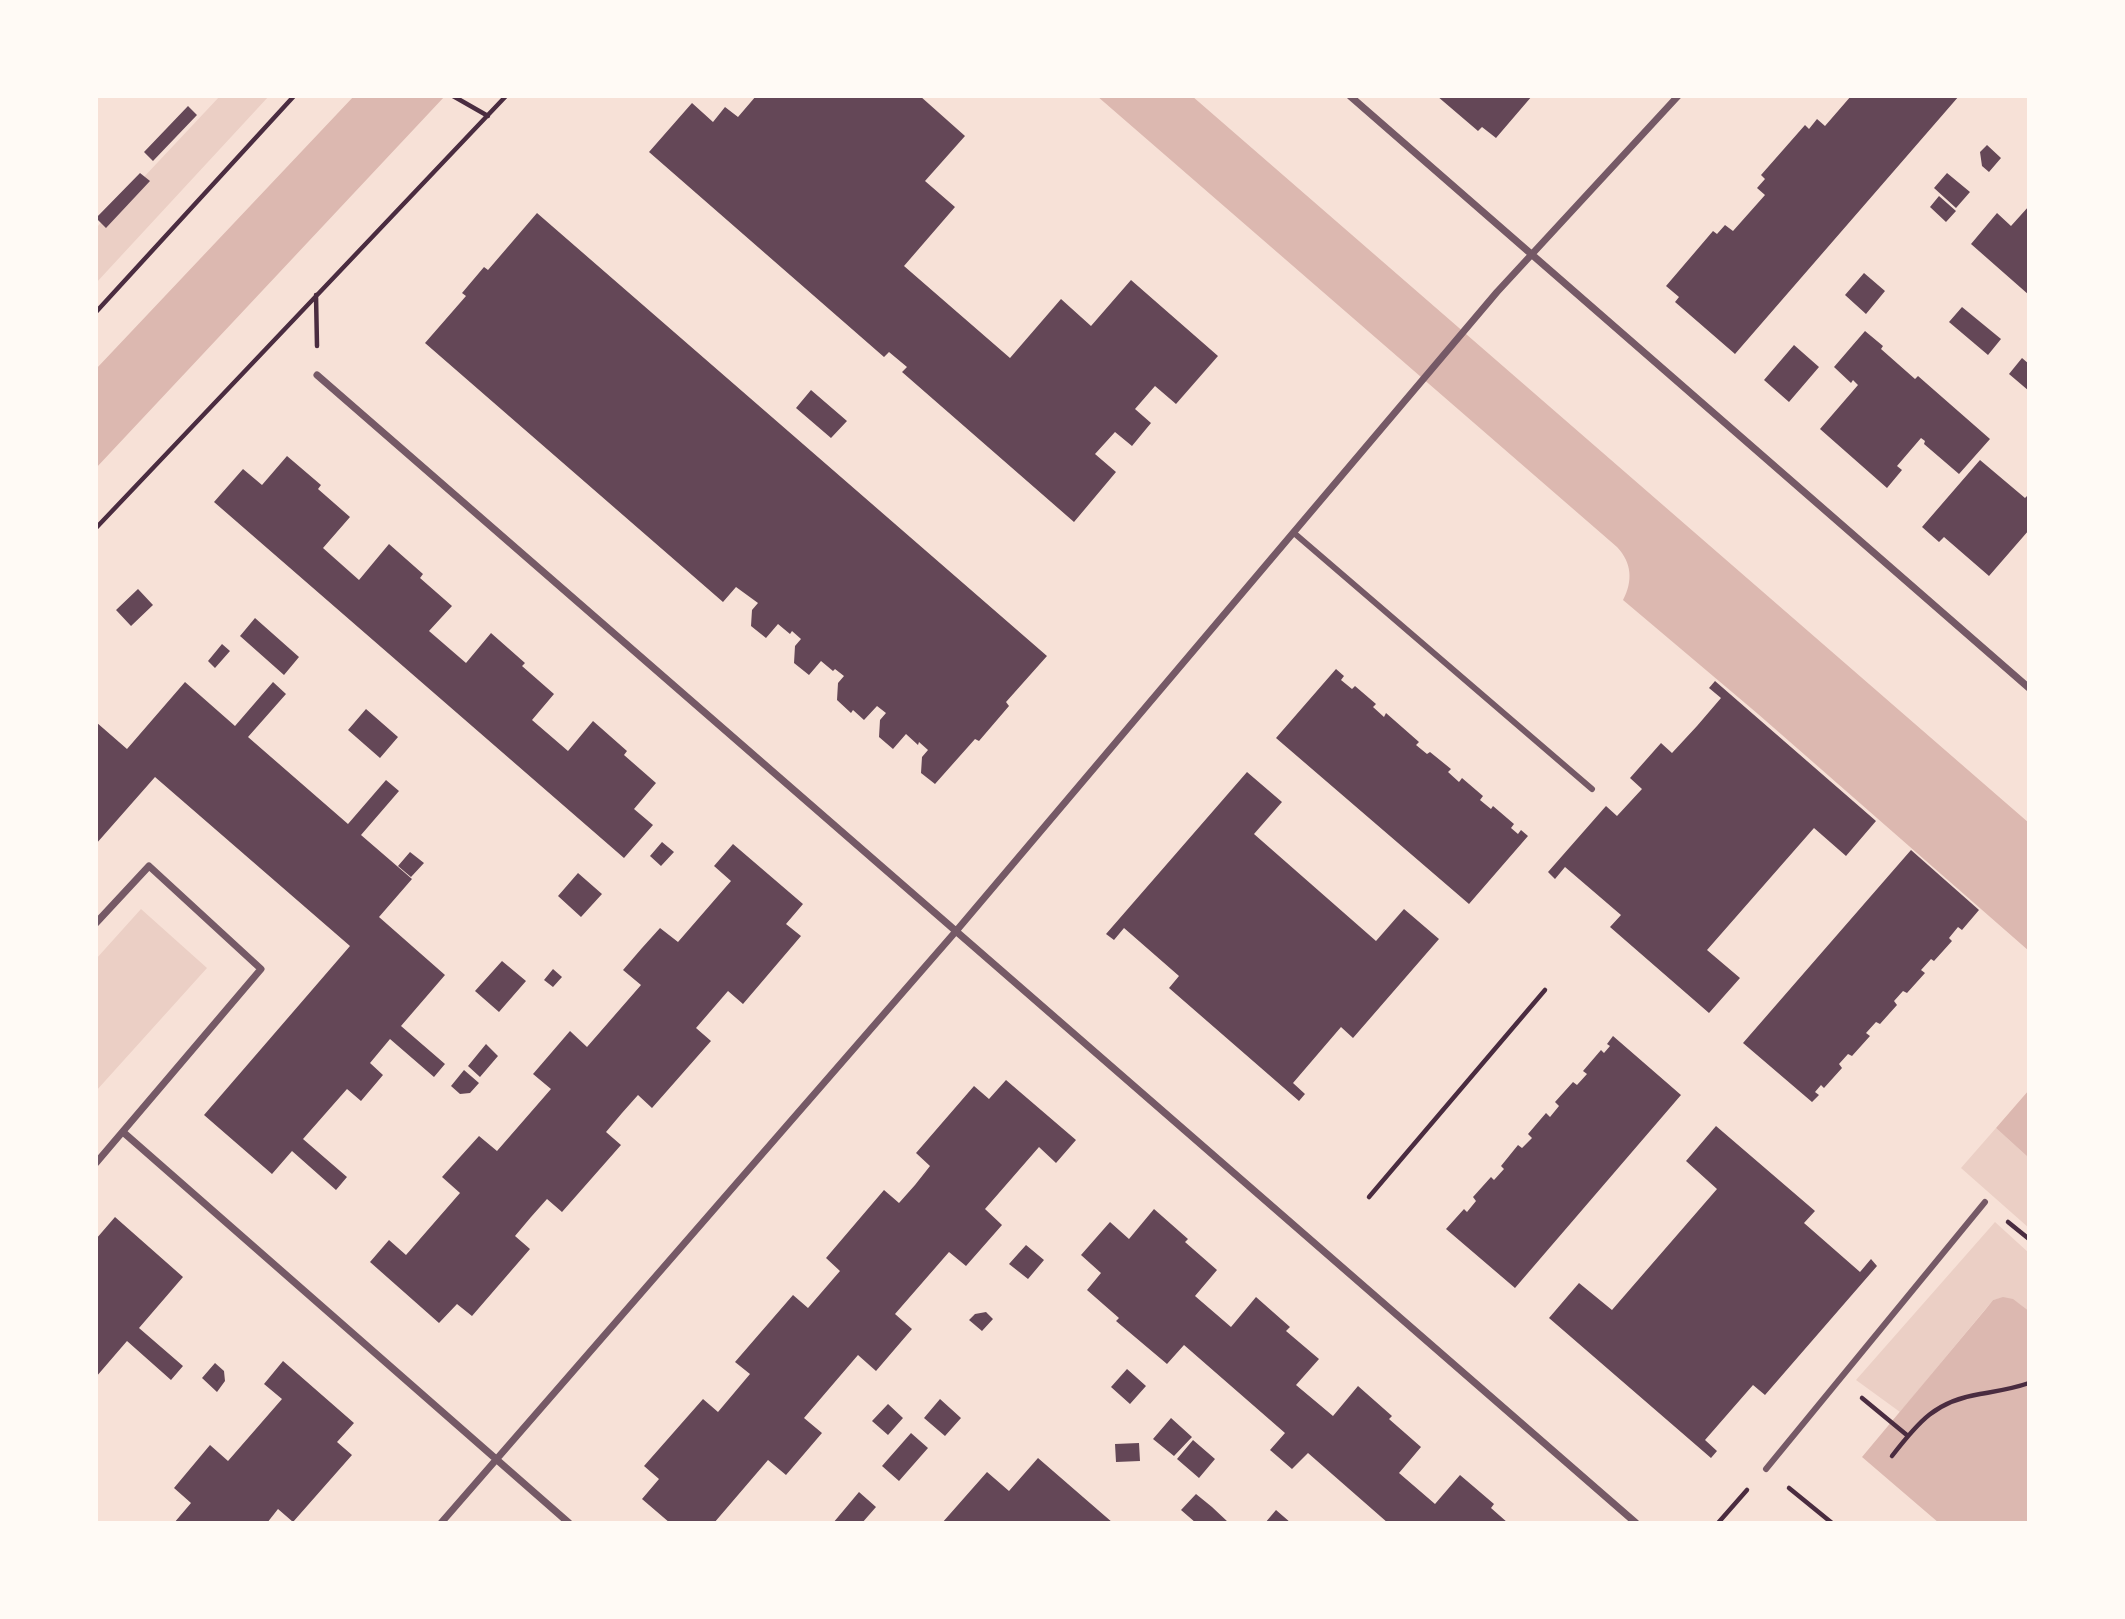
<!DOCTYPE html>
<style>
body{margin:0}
#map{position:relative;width:2125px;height:1619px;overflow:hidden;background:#f7e1d7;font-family:Jost,sans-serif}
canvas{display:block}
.frame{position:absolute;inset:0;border:98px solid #fffaf5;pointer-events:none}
</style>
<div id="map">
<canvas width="2125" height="1619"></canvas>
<div class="frame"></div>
</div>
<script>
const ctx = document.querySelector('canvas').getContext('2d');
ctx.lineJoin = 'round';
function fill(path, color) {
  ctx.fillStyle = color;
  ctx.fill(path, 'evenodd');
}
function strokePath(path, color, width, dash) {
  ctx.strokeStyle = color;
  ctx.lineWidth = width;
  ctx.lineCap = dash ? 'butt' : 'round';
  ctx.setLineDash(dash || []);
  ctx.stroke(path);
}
fill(new Path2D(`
 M220 96H269L96 283V228Z
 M141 909 207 968 96 1091V959Z
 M1996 1128 2029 1158V1228L1961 1168Z
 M1995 1222 2029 1253V1311C2016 1302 2009 1295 1993 1300L1900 1412 1856 1380Z`), '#ebcfc5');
fill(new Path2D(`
 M354 96H445L96 468V369Z
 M1097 96H1192L2029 823V951L1758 714 1623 600C1633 581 1632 563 1617 547Z
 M2029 1090V1158L1996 1128Z
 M2003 1297 2013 1299 2029 1311V1523H1939L1862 1457 1985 1310 1993 1300Z`), '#dcb8b0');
fill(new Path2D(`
 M756 96H920L965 136 925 181 955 207 904 266 1010 358 1061 299 1091 326 1131 280 1218 356 1176 404 1155 386 1135 409 1151 423 1132 446 1115 432 1095 454 1116 472 1074 522 902 372 907 367 889 352 884 357 649 152 692 103 713 122 725 107 738 117Z
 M1437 96H1532L1496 138 1482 127 1478 131Z
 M1851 96H1959L1735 354 1675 302 1679 297 1666 286 1713 231 1717 234 1725 225 1733 231 1765 195 1757 188 1765 179 1761 175 1805 125 1809 129 1817 119 1825 126Z
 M188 106 197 115 153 161 144 152Z
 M1987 145 2001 158 1989 172 1982 166 1980 152Z
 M140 173 150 181 106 228 96 218Z
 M1947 173 1970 192 1956 208 1934 188Z
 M1939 196 1956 211 1946 222 1930 207Z
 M2029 206V295L1971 244 1997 213 2011 226Z
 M537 213 1047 656 1006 702 1009 706 979 741 975 739 935 784 921 773 922 757 928 750 919 742 918 745 906 734 893 749 879 737 880 720 886 713 877 706 864 720 853 710 851 713 837 700 838 683 844 676 835 669 833 671 821 661 809 675 794 663 795 646 801 639 792 631 790 634 778 624 766 638 751 626 752 610 758 603 736 587 723 602 425 343 466 296 462 293 484 267 488 270Z
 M1864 273 1885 291 1866 314 1845 295Z
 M1962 307 2001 339 1988 355 1949 322Z
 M1865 331 1883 346 1881 349 1915 379 1918 376 1990 439 1959 474 1924 444 1925 441 1921 438 1897 466 1902 470 1887 488 1820 429 1858 385 1853 380 1851 383 1834 367Z
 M1794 345 1819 367 1789 402 1764 380Z
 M2022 358 2029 364V391L2009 374Z
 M811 390 847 421 831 438 796 408Z
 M287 456 321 485 318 489 350 517 323 548 359 580 389 544 423 574 420 578 452 606 429 631 466 663 491 633 525 663 522 666 554 694 532 720 568 751 593 721 627 751 624 755 656 783 634 809 653 825 624 858 214 502 243 469 262 485Z
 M1980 460 2025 498 2029 494V530L1989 576 1944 537 1939 542 1922 527Z
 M138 589 153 605 131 626 116 610Z
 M255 618 299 657 284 675 240 636Z
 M222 644 230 651 215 668 208 661Z
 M1336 669 1344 676 1341 680 1352 689 1355 686 1376 704 1373 707 1384 717 1386 713 1419 742 1416 745 1427 754 1430 752 1451 769 1448 772 1459 782 1462 778 1483 796 1480 800 1491 809 1493 806 1514 824 1511 828 1518 834 1521 830 1528 836 1469 904 1276 738Z
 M1715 681 1876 821 1846 856 1814 828 1707 950 1740 978 1709 1013 1610 927 1621 915 1565 867 1555 879 1548 872 1606 806 1617 816 1642 789 1630 778 1661 743 1672 753 1697 726 1721 698 1709 688Z
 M185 682 235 726 273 682 286 694 248 737 348 824 386 780 399 791 361 835 412 879 379 917 445 975 401 1026 445 1064 434 1077 390 1039 370 1063 383 1075 361 1101 347 1089 303 1139 347 1177 336 1190 292 1151 272 1174 204 1115 350 946 155 777 96 844V722L127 749Z
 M366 709 398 737 380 758 348 730Z
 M1247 772 1282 802 1254 834 1376 941 1404 909 1439 939 1353 1038 1341 1027 1293 1083 1305 1094 1299 1101 1169 988 1179 976 1124 928 1114 940 1106 934Z
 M662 842 674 852 661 866 650 856Z
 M733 844 803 904 786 924 801 936 743 1004 728 991 696 1028 711 1041 652 1108 638 1095 622 1113 606 1132 621 1145 562 1212 547 1199 531 1217 515 1236 530 1249 472 1316 457 1304 439 1323 370 1262 389 1240 406 1255 460 1193 442 1177 479 1136 497 1151 551 1089 533 1074 570 1031 587 1047 641 985 623 970 642 948 660 928 678 942 731 881 714 866Z
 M1911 850 1979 910 1962 930 1958 927 1949 938 1952 941 1934 961 1931 959 1921 970 1925 973 1907 993 1903 991 1894 1001 1897 1005 1880 1024 1876 1022 1866 1033 1870 1036 1852 1056 1848 1054 1839 1064 1842 1068 1824 1088 1821 1085 1815 1092 1819 1095 1812 1102 1743 1043Z
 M410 852 424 863 411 877 398 866Z
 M578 873 602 894 581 917 558 896Z
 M502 961 526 981 499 1012 475 991Z
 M553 969 562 977 553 987 544 980Z
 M1613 1036 1681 1095 1515 1288 1446 1229 1464 1209 1467 1212 1476 1201 1473 1197 1491 1177 1494 1180 1504 1169 1501 1166 1518 1145 1522 1148 1532 1138 1528 1134 1546 1113 1550 1117 1559 1106 1555 1102 1573 1082 1577 1085 1587 1074 1583 1071 1601 1050 1604 1053 1610 1046 1607 1044Z
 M486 1044 498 1056 480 1077 468 1066Z
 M464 1070 479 1083 470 1093 460 1094 451 1086Z
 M1006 1080 1076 1140 1056 1163 1039 1147 985 1209 1002 1225 966 1266 949 1252 895 1314 912 1329 876 1371 858 1355 804 1418 822 1433 786 1475 768 1460 714 1523H670L642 1499 659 1479 644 1466 703 1399 718 1412 750 1374 735 1362 793 1295 808 1308 840 1271 826 1258 884 1190 899 1203 915 1185 930 1166 916 1153 974 1086 989 1099Z
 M1716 1126 1815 1211 1804 1223 1860 1272 1871 1259 1877 1266 1765 1395 1753 1385 1705 1440 1717 1451 1711 1458 1549 1318 1579 1283 1612 1310 1717 1189 1686 1161Z
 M1154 1209 1188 1239 1185 1242 1217 1270 1195 1296 1231 1327 1256 1297 1290 1327 1286 1331 1319 1359 1296 1385 1333 1416 1358 1386 1392 1416 1389 1419 1421 1447 1399 1473 1435 1504 1460 1475 1494 1504 1491 1508 1508 1523H1388L1308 1453 1292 1469 1270 1450 1285 1433 1184 1345 1167 1364 1116 1321 1119 1318 1087 1290 1101 1273 1081 1255 1110 1222 1129 1239Z
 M115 1217 183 1277 139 1328 183 1366 171 1380 127 1341 96 1377V1239Z
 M1026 1245 1044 1260 1028 1279 1009 1264Z
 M986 1312 993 1319 982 1331 969 1320 975 1314Z
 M283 1361 354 1423 337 1442 352 1455 293 1522 278 1509 267 1523H174L191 1503 174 1488 210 1445 228 1461 282 1399 264 1384Z
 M215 1363 224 1371 225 1381 217 1392 202 1378Z
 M1127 1369 1146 1386 1130 1404 1111 1387Z
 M940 1399 961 1418 945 1436 924 1418Z
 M888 1404 903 1418 888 1435 872 1421Z
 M1171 1418 1192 1437 1174 1456 1153 1439Z
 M911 1433 928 1448 899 1481 882 1466Z
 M1193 1440 1215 1459 1199 1478 1177 1459Z
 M1139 1443 1140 1461 1116 1462 1115 1444Z
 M1038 1458 1113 1523H942L987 1472 1009 1491Z
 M859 1492 876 1507 862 1523H833Z
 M1196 1494 1212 1507 1229 1523H1196L1181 1510Z
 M1276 1510 1291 1523H1265Z`), '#644757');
strokePath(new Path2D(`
 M453 96 488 116
 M316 295 317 346
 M96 312 294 96
 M96 528 506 96
 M1369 1197 1545 990
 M2008 1222 2029 1239
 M1862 1398 1908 1436
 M1892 1456C1919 1421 1936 1401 1980 1394 1997 1391 2012 1389 2029 1383
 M1789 1488 1832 1523
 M1718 1523 1747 1490`), '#4a2c40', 4.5);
strokePath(new Path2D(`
 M1294 533 1592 789
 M1766 1469 1985 1202`), '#755966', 6);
strokePath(new Path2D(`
 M1350 96 2029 688
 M317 375 1636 1523
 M96 923 149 866 261 969 96 1163
 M123 1132 569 1523
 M441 1523 957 930 1497 292 1678 96`), '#755966', 7);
</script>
